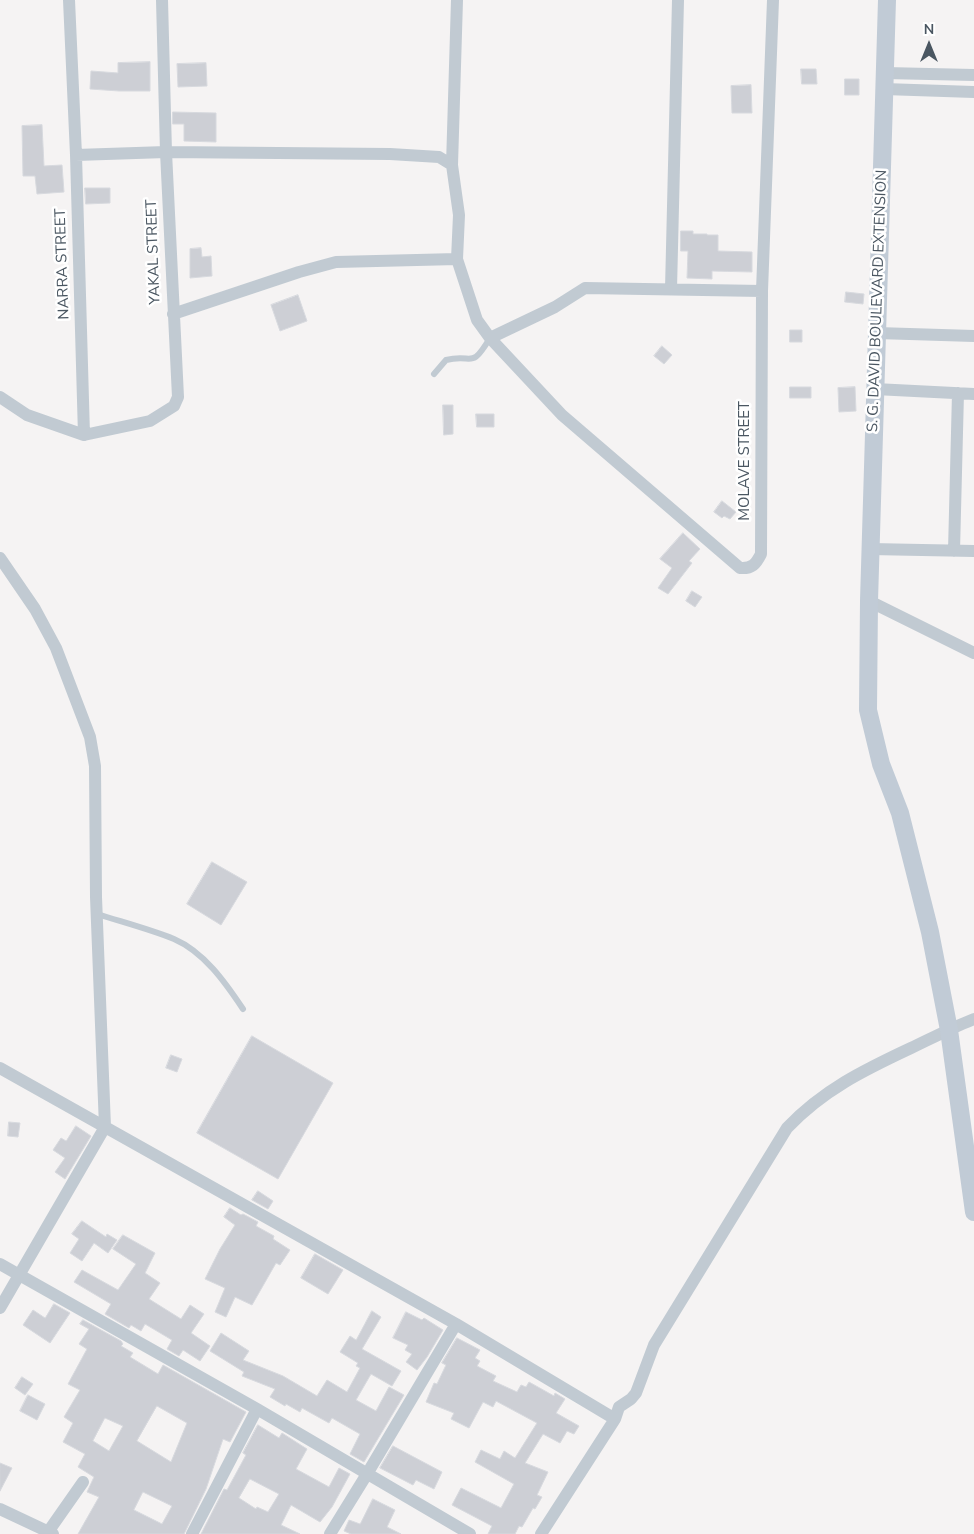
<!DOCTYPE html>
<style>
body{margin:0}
#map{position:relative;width:974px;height:1534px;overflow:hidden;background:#f5f3f3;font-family:"Nunito Sans",sans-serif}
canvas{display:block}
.north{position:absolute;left:904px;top:20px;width:50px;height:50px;-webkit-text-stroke:4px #fff;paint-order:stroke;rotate:0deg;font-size:14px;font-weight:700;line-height:20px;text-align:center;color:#4a5661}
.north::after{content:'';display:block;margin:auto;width:18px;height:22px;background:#4a5661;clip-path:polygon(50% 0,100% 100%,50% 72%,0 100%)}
</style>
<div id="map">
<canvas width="974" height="1534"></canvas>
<div class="north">N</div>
</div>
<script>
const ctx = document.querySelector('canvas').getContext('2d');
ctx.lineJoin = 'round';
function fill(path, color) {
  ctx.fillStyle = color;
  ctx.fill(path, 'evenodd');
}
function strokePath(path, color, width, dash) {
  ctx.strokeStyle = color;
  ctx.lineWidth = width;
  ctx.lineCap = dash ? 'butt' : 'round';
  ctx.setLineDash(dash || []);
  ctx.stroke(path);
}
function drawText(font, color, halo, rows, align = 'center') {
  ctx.font = font + ' "Nunito Sans",sans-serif';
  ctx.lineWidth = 5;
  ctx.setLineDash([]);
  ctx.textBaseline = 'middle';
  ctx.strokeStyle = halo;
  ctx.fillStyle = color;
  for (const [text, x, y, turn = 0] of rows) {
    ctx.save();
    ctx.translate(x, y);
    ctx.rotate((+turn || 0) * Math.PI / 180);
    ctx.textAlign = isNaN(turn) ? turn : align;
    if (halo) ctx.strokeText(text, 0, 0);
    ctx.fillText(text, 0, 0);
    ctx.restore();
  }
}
const building = new Path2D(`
 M150 62V91H119L90 89 91 71 118 73V63Z
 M206 63 207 86 178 87 177 64Z
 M801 69H816L817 84H802Z
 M845 79H859V95H845Z
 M751 85 752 113H732L731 86Z
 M173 112 216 113V142L184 141V124H173Z
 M42 125 44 166 62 165 64 192 37 194 35 176H23L22 126Z
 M85 188H110V203L86 204Z
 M681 231H693V234H707V235H718V251L752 252V272L712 271V279L687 278 688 251H681Z
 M201 248 202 257 211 256 212 276 190 278V249Z
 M846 292 864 294 863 304 845 302Z
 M298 295 307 321 280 331 271 305Z
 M790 330H802V342H790Z
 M662 346 672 355 664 364 654 356Z
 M790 387H811V398H790Z
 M855 387 856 411 839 412 838 388Z
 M443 405H453V434L444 435Z
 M476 414H494V427H477Z
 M722 501 736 512 730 519 724 516 722 518 714 512Z
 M683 533 700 549 689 561 692 563 668 594 658 588 672 568 660 559Z
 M692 591 702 597 695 607 686 601Z
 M212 862 247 882 221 925 187 904Z
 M252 1036 333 1083 278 1179 197 1133Z
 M171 1055 182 1059 177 1072 166 1068Z
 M9 1122 20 1123 18 1137 8 1136Z
 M76 1126 91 1136 65 1179 55 1172 65 1158 53 1150 61 1138 66 1141Z
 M258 1191 273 1201 268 1209 252 1200Z
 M230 1208 241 1215 243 1214 258 1222 256 1226 274 1236 273 1239 290 1250 280 1265 276 1263 252 1305 235 1297 226 1317 215 1312 225 1288 205 1279 220 1249 235 1225 224 1217Z
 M82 1221 106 1237 107 1234 117 1240 108 1253 94 1243 82 1261 70 1253 79 1239 72 1234Z
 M123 1235 155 1253 145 1273 160 1283 149 1299 181 1319 190 1305 204 1314 191 1333 210 1346 200 1361 183 1350 179 1356 167 1349 172 1340 145 1324 141 1331 131 1325 129 1328 105 1314 111 1304 74 1282 82 1270 118 1290 136 1264 113 1249Z
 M315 1254 343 1270 328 1294 301 1278Z
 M54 1304 70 1313 50 1343 23 1325 33 1310 45 1318Z
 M372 1311 381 1317 362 1349 401 1371 392 1386 371 1374 356 1400 376 1411 389 1387 404 1395 364 1462 350 1454 360 1434 332 1418 329 1423 302 1408 300 1412 286 1404 285 1406 270 1397 275 1389 242 1376 244 1372 210 1351 221 1333 249 1351 243 1360 283 1376 317 1396 327 1380 347 1392 360 1368 356 1366 358 1363 340 1352 350 1336 356 1340Z
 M406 1312 422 1320 424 1318 443 1330 427 1357 417 1370 406 1362 412 1354 405 1350 408 1345 393 1338Z
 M83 1320 121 1341 123 1344 121 1346 133 1353 130 1357 158 1374 163 1365 246 1412 230 1442 223 1439 206 1489 184 1534H78L99 1497 87 1492 94 1477 78 1467 85 1454 63 1442 73 1423 64 1417 80 1390 68 1384 87 1349 79 1344 89 1329 80 1324ZM157 1406 187 1423 171 1462 137 1441ZM105 1418 123 1426 109 1451 93 1441ZM143 1492 172 1506 162 1524 134 1510Z
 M457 1338 480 1350 475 1358 480 1361 477 1366 496 1376 493 1381 517 1392 521 1385 526 1387 529 1382 554 1396 555 1393 565 1399 556 1413 579 1426 574 1434 567 1431 560 1443 543 1434 525 1463 548 1472 537 1495 542 1497 535 1509 533 1508 522 1527 519 1526 515 1534H488L492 1526 452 1505 461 1488 501 1508 514 1484 475 1462 481 1450 500 1459 504 1451 515 1458 537 1423 496 1401 493 1407 483 1402 469 1428 451 1419 454 1413 426 1402 434 1383 437 1384 446 1365 442 1363Z
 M22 1377 33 1384 25 1395 15 1388Z
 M28 1395 45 1404 37 1420 20 1411Z
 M258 1425 279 1438 282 1433 307 1449 296 1469 329 1487 339 1468 350 1474 332 1507 320 1522 291 1505 281 1525 300 1534H201L224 1489 227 1490 246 1455 243 1453ZM250 1479 279 1494 268 1512 257 1507 256 1509 239 1498Z
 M393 1446 442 1472 434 1489 416 1480 413 1485 380 1468Z
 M0 1463 12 1468 0 1491Z
 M373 1499 395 1510 387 1527 401 1534H351L344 1531 349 1520 360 1524Z`);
fill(building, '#cdcfd5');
strokePath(building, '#d7d9de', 1);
strokePath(new Path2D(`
 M434 374 446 360C474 353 470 371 490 338
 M97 914C122 922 149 929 174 939 204 952 225 982 243 1009`), '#c1cad2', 6);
strokePath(new Path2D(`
 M69 0 76 155 84 435
 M457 0 452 165 459 215 457 259 477 320 490 338 562 415 740 568C752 569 756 564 761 554L762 291 773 0
 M885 73 974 75
 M884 89 974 92
 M76 155 166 152 390 154 439 157 452 165
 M671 289 678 0
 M173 314 299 272 336 262 457 259
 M877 333 974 336
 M490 338 555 307 585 288 762 291
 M875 389 974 394
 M0 397 27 415 84 435
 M84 435 150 421 174 406 178 397 166 152 162 0
 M870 549 974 551
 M954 551 958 393
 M0 558 35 609 56 648 90 737 95 766 96 897 105 1127
 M869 601 974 653
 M0 1068 105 1127
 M0 1264 257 1409 470 1534
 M0 1308 105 1127 456 1324 615 1419 541 1534
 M615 1419 619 1407 631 1399 636 1393 654 1345 787 1128C823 1090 864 1070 911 1048 932 1038 953 1027 974 1019
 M0 1509 53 1534
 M48 1532 83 1482
 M192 1534 257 1409
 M330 1534 367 1474 456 1324`), '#c1cad2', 12);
strokePath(new Path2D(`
 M887 0 869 601 868 710 881 764 900 813 930 932 949 1030 974 1212`), '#c1cbd6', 18);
drawText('15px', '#4a5661', '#fff', [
 ["YAKAL STREET",154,252,-92],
 ["NARRA STREET",63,264,-92],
 ["S. G. DAVID BOULEVARD EXTENSION",878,301,-88],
 ["MOLAVE STREET",745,461,-90]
]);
</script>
